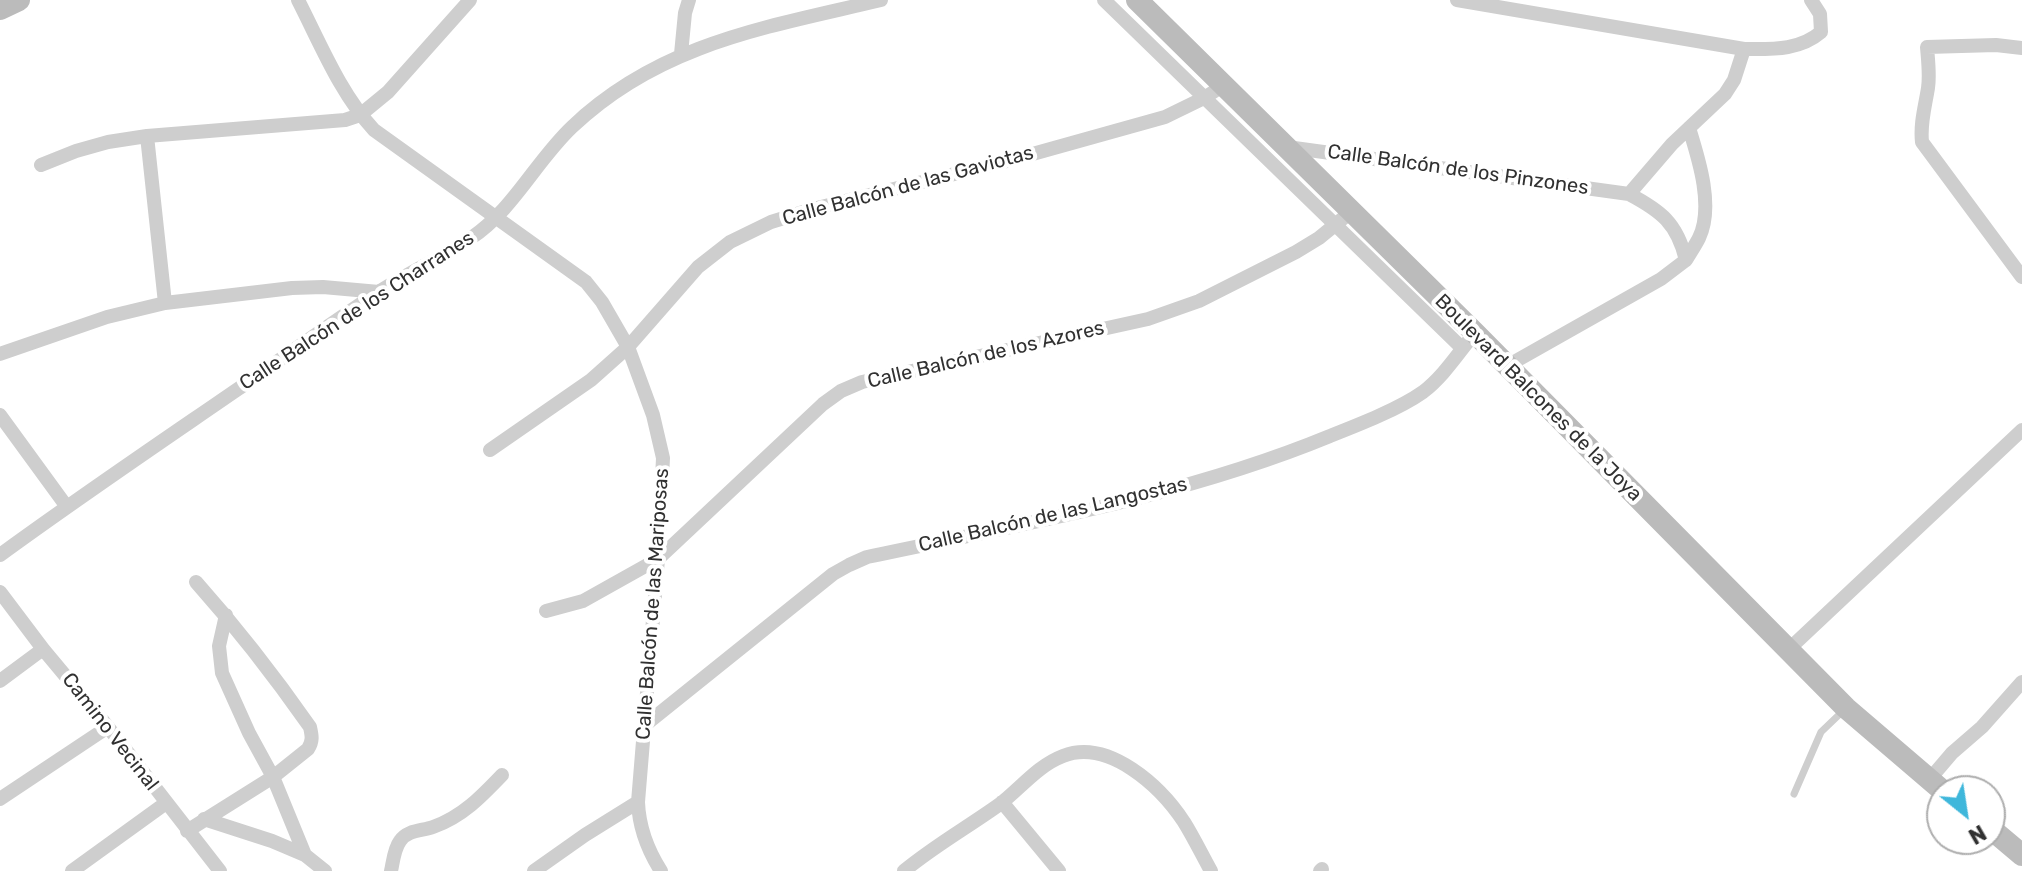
<!DOCTYPE html>
<meta charset="utf-8">
<style>
body{margin:0}
#map{position:relative;width:2022px;height:871px;overflow:hidden;background:#fff;font-family:Rubik,sans-serif}
canvas{display:block}
.north{position:absolute;left:1926px;top:775px;width:80px;height:80px;box-sizing:border-box;background:#fff;border:2px solid #adadad;border-radius:50%;rotate:150deg;font-size:22px;font-weight:700;line-height:32px;text-align:center;color:#313131}
.north::after{content:'';display:block;margin:auto;width:28px;height:36px;background:#3fb7db;clip-path:polygon(50% 0,100% 100%,50% 72%,0 100%)}
</style>
<div id="map">
<canvas width="2022" height="871"></canvas>
<div class="north">N</div>
</div>
<script>
const ctx = document.querySelector('canvas').getContext('2d');
ctx.lineJoin = 'round';
function strokePath(path, color, width, dash) {
  ctx.strokeStyle = color;
  ctx.lineWidth = width;
  ctx.lineCap = dash ? 'butt' : 'round';
  ctx.setLineDash(dash || []);
  ctx.stroke(path);
}
function drawText(font, color, halo, rows, align = 'center') {
  ctx.font = font + ' Rubik,sans-serif';
  ctx.lineWidth = 8;
  ctx.setLineDash([]);
  ctx.textBaseline = 'middle';
  ctx.strokeStyle = halo;
  ctx.fillStyle = color;
  for (const [text, x, y, turn = 0] of rows) {
    ctx.save();
    ctx.translate(x, y);
    ctx.rotate((+turn || 0) * Math.PI / 180);
    ctx.textAlign = isNaN(turn) ? turn : align;
    if (halo) ctx.strokeText(text, 0, 0);
    ctx.fillText(text, 0, 0);
    ctx.restore();
  }
}
strokePath(new Path2D(`
 M1794 794 1821 732 1844 710`), '#cecece', 7);
strokePath(new Path2D(`
 M298 0C321 45 340 93 374 130L586 282 602 302 628 347 653 415 663 458 658 559 638 802C639 828 647 849 661 871
 M1104 0 1462 348
 M1457 0 1744 49
 M2022 48 1996 45 1927 47C1928 60 1930 75 1928 88 1925 107 1920 123 1922 142L2022 277
 M681 54 685 13 689 0
 M147 136 165 303
 M1287 147 1629 194C1661 211 1677 223 1686 260L1661 279 1507 366
 M41 165 76 151 108 142 147 136 345 120 360 115 388 92 470 0
 M1629 194 1672 144 1725 94 1734 80 1744 49C1771 49 1799 51 1821 32L1820 14 1811 0
 M1686 260C1690 253 1695 246 1699 238 1714 207 1699 160 1689 128
 M0 354 107 317 165 303 292 288 323 287 379 292
 M0 415 67 507
 M490 450 591 380 628 347 698 267 730 242 771 222 813 209 1011 160 1165 117 1204 98 1224 85
 M0 555C78 498 158 444 238 389 284 357 330 324 377 293 408 273 441 258 471 238 513 210 536 161 572 127 660 43 768 27 881 0
 M0 592 43 649 108 727 220 871
 M546 611 583 601 658 559 823 404 841 391 862 382 1148 319 1199 301 1296 252 1319 238 1352 211
 M226 615 219 646 222 673 249 733 273 777 305 855
 M1788 650 2022 430
 M0 681 43 649
 M645 725 833 574 849 565 867 557C1022 524 1182 497 1330 436 1358 425 1399 409 1423 392 1444 376 1458 353 1475 333
 M1929 780 1952 753 1982 727 2022 682
 M0 799 108 727
 M1002 802 1059 871
 M204 819 272 841 305 855 325 871
 M187 831 273 777 308 749C313 741 312 736 310 727 275 677 237 628 196 582
 M72 871 166 803
 M391 871C393 862 394 849 400 841 407 830 422 831 433 827 462 817 482 796 502 775
 M534 871 585 835 638 802
 M904 871C934 846 968 827 1000 804 1021 788 1037 766 1063 756 1109 738 1161 787 1184 822 1194 838 1202 855 1211 871
 M1320 871 1322 869`), '#cecece', 14);
strokePath(new Path2D(`
 M1137 0 1475 333 1846 708 1943 791
 M0 9 19 0
 M1990 828 2022 855`), '#bbb', 22);
drawText('20px', '#313131', '#fff', [
 ["Calle Balcón de los Pinzones",1458,170,8],
 ["Calle Balcón de las Gaviotas",908,186,-15],
 ["Calle Balcón de los Charranes",357,311,-33],
 ["Calle Balcón de los Azores",986,355,-13],
 ["Boulevard Balcones de la Joya",1538,398,45],
 ["Calle Balcón de las Langostas",1053,515,-13],
 ["Calle Balcón de las Mariposas",653,604,-86],
 ["Camino Vecinal",110,732,52]
]);
</script>
